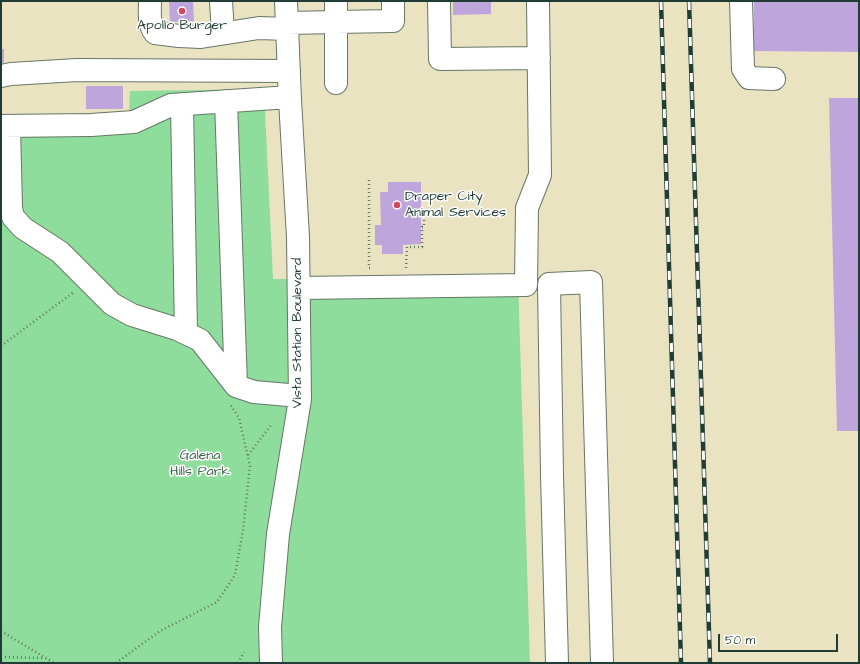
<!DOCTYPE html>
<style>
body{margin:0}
#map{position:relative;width:860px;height:664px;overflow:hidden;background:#e9e3c2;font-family:"Architects Daughter",sans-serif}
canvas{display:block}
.frame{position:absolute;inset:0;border:2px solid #1f3d34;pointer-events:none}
.scale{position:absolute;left:718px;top:634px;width:120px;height:18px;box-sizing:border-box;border:2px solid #1f3d34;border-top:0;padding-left:5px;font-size:12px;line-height:14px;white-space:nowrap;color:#1f3d34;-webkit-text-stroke:3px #fff;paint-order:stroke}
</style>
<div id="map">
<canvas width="860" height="664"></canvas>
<div class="frame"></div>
<div class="scale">50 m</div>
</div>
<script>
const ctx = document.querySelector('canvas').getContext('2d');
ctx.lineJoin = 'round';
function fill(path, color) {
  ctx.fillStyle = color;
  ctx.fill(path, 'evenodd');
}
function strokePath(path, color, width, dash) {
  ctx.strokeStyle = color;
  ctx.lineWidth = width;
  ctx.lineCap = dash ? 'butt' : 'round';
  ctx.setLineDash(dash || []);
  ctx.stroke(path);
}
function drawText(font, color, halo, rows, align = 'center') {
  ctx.font = font + ' "Architects Daughter",sans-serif';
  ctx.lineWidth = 3;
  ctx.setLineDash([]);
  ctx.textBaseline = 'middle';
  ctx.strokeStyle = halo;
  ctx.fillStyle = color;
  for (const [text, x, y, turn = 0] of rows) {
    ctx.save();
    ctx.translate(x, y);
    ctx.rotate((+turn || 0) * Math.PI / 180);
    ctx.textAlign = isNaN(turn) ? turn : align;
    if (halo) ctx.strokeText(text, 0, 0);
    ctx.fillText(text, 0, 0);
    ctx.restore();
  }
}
fill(new Path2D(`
 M264 89 273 279H518L530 663H1V120L129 114 130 91Z`), '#8edd9c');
fill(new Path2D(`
 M169 1H193L194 21 170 22Z
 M453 1H491V14L453 15Z
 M754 1H859V52L754 51Z
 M1 49H4V63H1Z
 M86 86H123V109H86Z
 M829 98H859V431H837Z
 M388 182H421V244L403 245V254H382V245H375V225H381L380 192H388Z`), '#bea6dd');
const minor = new Path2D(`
 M150 1C150 12 148 24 155 33L179 36 201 37 259 28 287 29
 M221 1 223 33
 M336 1V22L393 21V1
 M439 1 440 59 539 58
 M741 1 743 69 749 78 774 79
 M287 23 336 22V83
 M1 76 11 74 77 70 289 71
 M226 101 236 386
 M182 105 186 333
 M1 126 91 125 134 122 171 105 290 97
 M9 126 11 208 13 217 23 228 60 252 112 304 132 315 177 329 200 340 236 386 254 392 300 396
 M299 288 526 285 527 208 540 175 538 1
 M271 663 270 627 278 534 300 399 298 237 290 100 286 1
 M557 663 552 475 549 284 591 282 602 663`);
strokePath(minor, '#676', 24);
strokePath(new Path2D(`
 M369 180V268H371
 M406 268 407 247H422V227H424V220
 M1 346 74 292
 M248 455 272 424
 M1 631 54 663
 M1 657 44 658
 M116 663 160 631 217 602 235 575 243 530 250 466 239 418 230 404
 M238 663 244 652`), '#676', 2.5, [1, 3]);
strokePath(minor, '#fff', 22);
const rail = new Path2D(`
 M661 1 681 663
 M689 1 710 663`);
strokePath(rail, '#1f3d34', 4.5);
strokePath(rail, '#fff', 3, [9]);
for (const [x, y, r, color] of [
 [182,11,4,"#d1495b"],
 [397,205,4,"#d1495b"]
]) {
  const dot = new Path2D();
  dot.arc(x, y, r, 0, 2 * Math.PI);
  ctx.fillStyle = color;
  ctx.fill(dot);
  strokePath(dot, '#fff', 1.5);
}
drawText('14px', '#1f3d34', '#fff', [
 ["Apollo Burger",182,26],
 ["Draper City",405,197,"left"],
 ["Animal Services",405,213,"left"]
]);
drawText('14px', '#1f3d34', '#fff', [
 ["Vista Station Boulevard",298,333,-90]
]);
drawText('14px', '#3b654e', '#fff', [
 ["Galena",200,456],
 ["Hills Park",200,472]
]);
</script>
